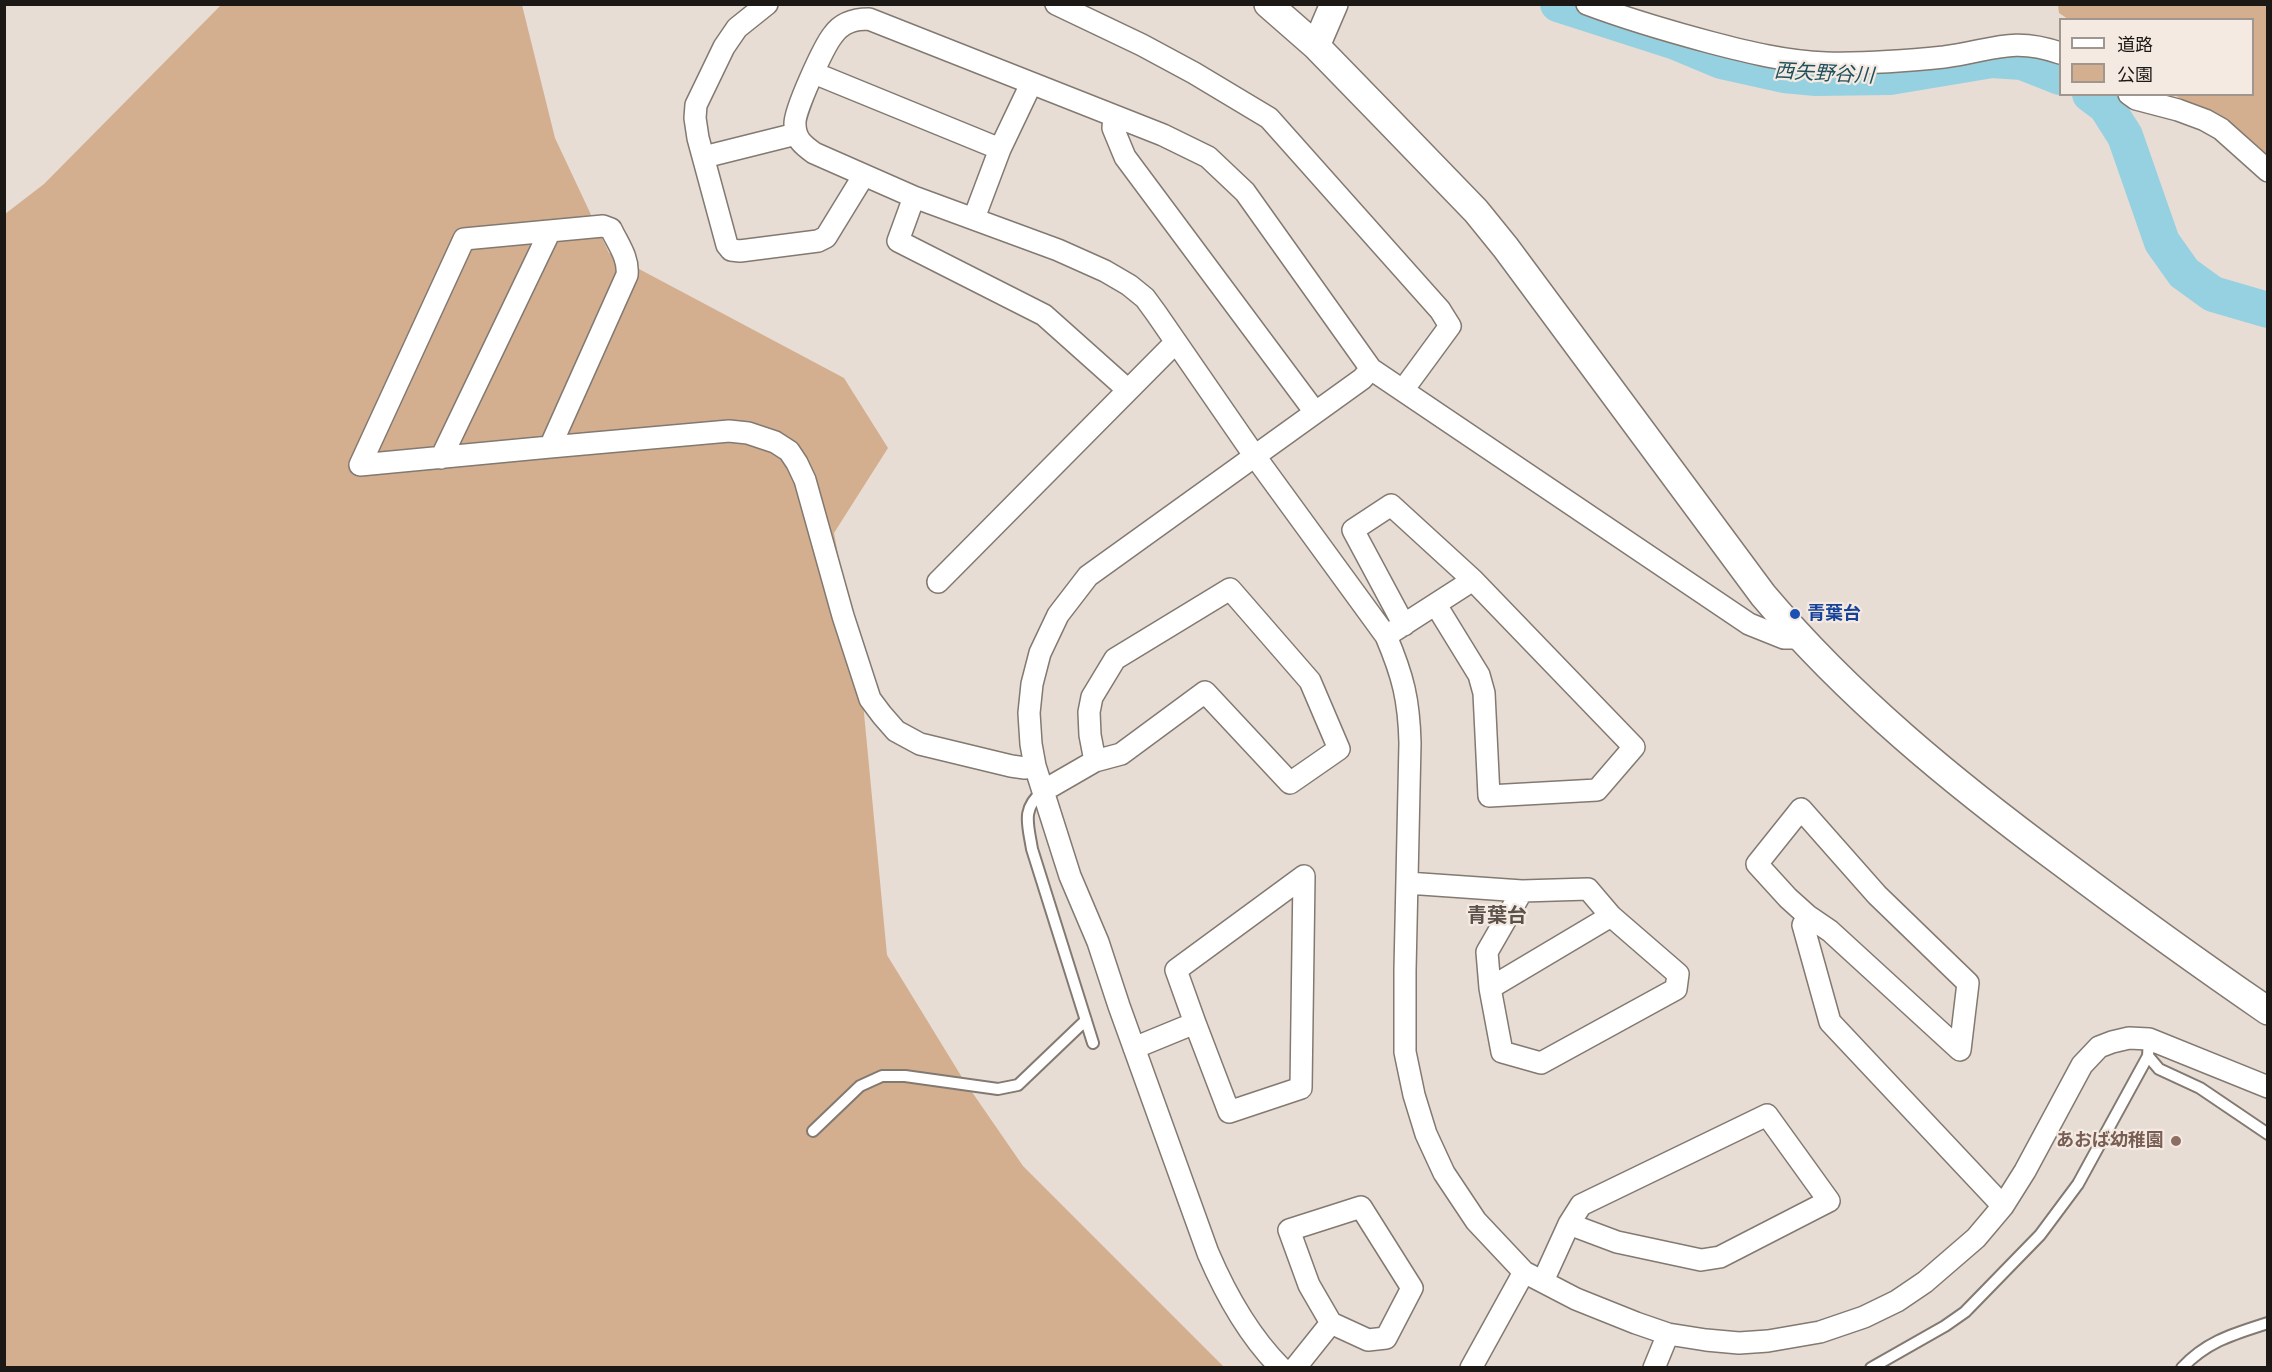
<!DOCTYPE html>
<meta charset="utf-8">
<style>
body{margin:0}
#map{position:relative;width:2272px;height:1372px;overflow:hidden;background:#e7ddd4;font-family:"PT Sans","Noto Sans JP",sans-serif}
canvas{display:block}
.frame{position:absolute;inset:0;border:6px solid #1c1815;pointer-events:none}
.legend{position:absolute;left:2059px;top:18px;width:195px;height:78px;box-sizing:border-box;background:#f4eae1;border:2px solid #9e968f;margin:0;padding:8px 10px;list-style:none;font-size:18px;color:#1c1815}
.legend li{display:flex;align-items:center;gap:12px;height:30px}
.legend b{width:30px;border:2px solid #9e968f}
</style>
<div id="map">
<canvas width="2272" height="1372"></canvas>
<div class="frame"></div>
<ul class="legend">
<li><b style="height:8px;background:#fff"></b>道路</li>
<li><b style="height:16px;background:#d4af8f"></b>公園</li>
</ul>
</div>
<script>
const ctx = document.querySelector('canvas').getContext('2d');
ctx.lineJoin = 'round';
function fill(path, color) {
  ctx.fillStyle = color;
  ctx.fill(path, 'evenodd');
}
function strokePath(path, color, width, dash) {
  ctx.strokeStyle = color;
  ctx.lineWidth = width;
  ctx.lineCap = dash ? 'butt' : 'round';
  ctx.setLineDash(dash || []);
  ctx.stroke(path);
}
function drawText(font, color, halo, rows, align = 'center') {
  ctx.font = font + ' "PT Sans","Noto Sans JP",sans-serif';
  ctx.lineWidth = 4.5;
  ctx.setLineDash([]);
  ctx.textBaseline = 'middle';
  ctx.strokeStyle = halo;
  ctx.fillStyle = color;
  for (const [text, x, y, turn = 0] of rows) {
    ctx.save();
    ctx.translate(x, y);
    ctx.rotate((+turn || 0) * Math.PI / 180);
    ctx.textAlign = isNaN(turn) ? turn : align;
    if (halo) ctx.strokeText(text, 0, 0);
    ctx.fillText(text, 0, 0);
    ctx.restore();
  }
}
fill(new Path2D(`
 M221 5H522L555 138 609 253 844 378 888 448 834 533 860 671 887 955 963 1079 1023 1166 1224 1367 5 1368V214L44 184Z
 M2058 5H2267V159L2175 95 2252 94V20L2068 19 2059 13Z`), '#d4af8f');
strokePath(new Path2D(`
 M1558 4 1673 41 1721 61 1784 75 1816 78 1890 77 1992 60 2022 62 2060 77
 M2090 94 2106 106 2125 136 2162 242 2184 273 2213 294 2268 310`), '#96d1e1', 36);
const service = new Path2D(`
 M1043 791C1021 809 1028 824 1032 849L1093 1043
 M2148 1056 2159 1069 2200 1088 2268 1134
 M813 1131 860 1086 882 1076H905L998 1089 1018 1085 1086 1020
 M1871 1368 1945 1326 1965 1312 2040 1235 2078 1184 2148 1056 2149 1039
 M2182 1368C2207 1341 2234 1334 2268 1323`);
const minor = new Path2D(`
 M767 4 737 28 724 47 696 105 695 118 698 138 727 245 731 250 740 251 818 241 826 237 864 175
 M1056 4 1142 45 1194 73 1269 118 1440 310 1450 326 1403 390
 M1587 4C1627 19 1668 31 1709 42 1747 52 1787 62 1826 63 1865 64 1905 61 1944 57 1991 51 2012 36 2060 53
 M814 73 1000 149
 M2129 94 2136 99 2178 110 2205 120 2221 129 2268 171
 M1114 116 1113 128 1125 157 1315 412
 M704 157 796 134
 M914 197 898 241 1044 315 1128 390
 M974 218 1000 149 1031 84
 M603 226 611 229C618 244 629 258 627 275L550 447 360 465 464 239Z
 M550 447 729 431 748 433 775 442 789 451 797 463 805 480 843 616 870 699 882 715 896 731 920 744 1011 766 1025 768 1035 766
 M441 458 550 231
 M938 582 1176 342
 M1436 605 1479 675 1484 693 1489 796 1597 790 1634 747 1473 580
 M1386 636 1473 580 1391 505 1353 530 1404 625
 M1799 638H1784L1749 624 1371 369 1245 192 1208 157 1163 135 869 19C855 19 842 22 833 35 824 46 794 111 795 124 795 139 803 145 814 153L914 197 1058 250 1105 271 1129 285 1145 298 1156 313 1254 455 1386 636C1403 676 1409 700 1410 743L1405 970V1052L1414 1095 1426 1134 1444 1173 1476 1221 1524 1272 1576 1299 1636 1323 1668 1334 1706 1340 1739 1343 1768 1341 1820 1332 1864 1317 1897 1301 1925 1282 1976 1238 2003 1206 2025 1171 2082 1065 2099 1047 2112 1042 2129 1038 2149 1039 2268 1087
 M1043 791 1095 761 1121 754 1205 692 1290 783 1339 749 1310 681 1230 589 1115 659 1092 697 1089 712 1090 735 1095 761
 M1407 883 1522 891 1588 889 1611 916 1678 974 1676 989 1541 1063 1502 1052 1490 988 1487 952 1522 891
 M1808 916 1830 931 1960 1050 1968 983 1877 895 1801 809 1757 864 1788 898 1808 916 1803 925 1830 1022 2003 1206
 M1490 988 1611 916
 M1134 1048 1195 1023 1176 970 1304 876 1301 1088 1229 1112 1195 1023
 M1361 1207 1412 1288 1386 1338 1368 1340 1331 1323 1309 1285 1289 1230Z
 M1543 1281 1569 1224 1581 1205 1767 1115 1829 1201 1720 1257 1701 1260 1617 1242 1569 1224
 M1281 1368C1248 1335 1226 1295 1208 1253L1119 1006 1098 942 1070 876 1035 766 1031 744 1029 713 1032 684 1040 653 1058 615 1088 576 1362 379 1371 369
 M1295 1368 1331 1323
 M1471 1368 1524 1272
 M1654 1368 1668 1334`);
const tertiary = new Path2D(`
 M1268 4 1316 46 1387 119 1476 211 1506 248 1763 595C1850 698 1953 782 2061 862 2129 913 2198 963 2268 1011
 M1316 46 1334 4`);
strokePath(service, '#827971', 14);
strokePath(minor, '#827971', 24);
strokePath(tertiary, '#827971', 30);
strokePath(service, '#fff', 10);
strokePath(minor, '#fff', 21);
strokePath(tertiary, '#fff', 27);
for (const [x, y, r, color] of [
 [1795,614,6,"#1a4fb4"],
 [2176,1141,6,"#8d6e63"]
]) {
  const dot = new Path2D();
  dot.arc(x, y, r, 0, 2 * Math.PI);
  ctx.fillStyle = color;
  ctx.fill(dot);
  strokePath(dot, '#f4eae1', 2);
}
drawText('bold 18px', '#164399', '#f4eae1', [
 ["青葉台",1807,614]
], 'left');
drawText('bold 18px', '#785e54', '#f4eae1', [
 ["あおば幼稚園",2164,1141]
], 'right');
drawText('italic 20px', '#1f505d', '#f4eae1', [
 ["西矢野谷川",1824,74,3]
]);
drawText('bold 20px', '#5b524b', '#f4eae1', [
 ["青葉台",1497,916]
]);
</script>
